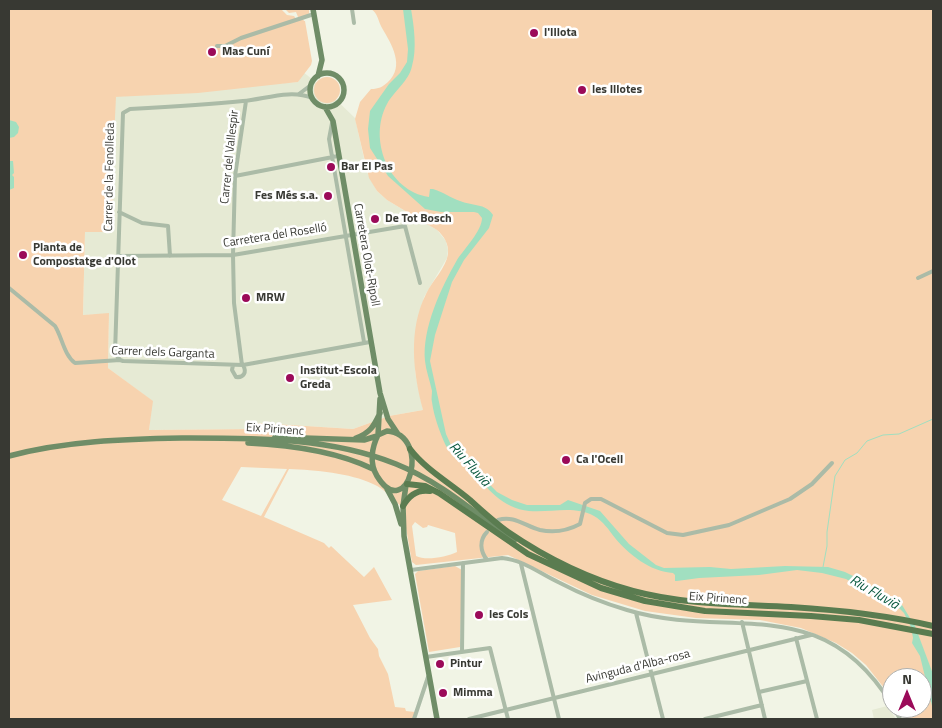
<!DOCTYPE html>
<meta charset="utf-8">
<style>
body{margin:0}
#map{position:relative;width:942px;height:728px;overflow:hidden;background:#f1f4e5;font-family:"Titillium Web",sans-serif}
canvas{display:block}
.frame{position:absolute;inset:0;border:10px solid #383933;pointer-events:none}
.north{position:absolute;left:882px;top:668px;width:50px;height:50px;box-sizing:border-box;background:#fff;border:1px solid #afb0ad;border-radius:50%;rotate:0deg;font-size:14px;font-weight:700;line-height:20px;text-align:center;color:#383933}
.north::after{content:'';display:block;margin:auto;width:18px;height:22px;background:#9b0a59;clip-path:polygon(50% 0,100% 100%,50% 72%,0 100%)}
</style>
<div id="map">
<canvas width="942" height="728"></canvas>
<div class="frame"></div>
<div class="north">N</div>
</div>
<script>
const ctx = document.querySelector('canvas').getContext('2d');
ctx.lineJoin = 'round';
function fill(path, color) {
  ctx.fillStyle = color;
  ctx.fill(path, 'evenodd');
}
function strokePath(path, color, width, dash) {
  ctx.strokeStyle = color;
  ctx.lineWidth = width;
  ctx.lineCap = dash ? 'butt' : 'round';
  ctx.setLineDash(dash || []);
  ctx.stroke(path);
}
function drawText(font, color, halo, rows, align = 'center') {
  ctx.font = font + ' "Titillium Web",sans-serif';
  ctx.lineWidth = 5;
  ctx.setLineDash([]);
  ctx.textBaseline = 'middle';
  ctx.strokeStyle = halo;
  ctx.fillStyle = color;
  for (const [text, x, y, turn = 0] of rows) {
    ctx.save();
    ctx.translate(x, y);
    ctx.rotate((+turn || 0) * Math.PI / 180);
    ctx.textAlign = isNaN(turn) ? turn : align;
    if (halo) ctx.strokeText(text, 0, 0);
    ctx.fillText(text, 0, 0);
    ctx.restore();
  }
}
fill(new Path2D(`
 M303 72 326 90 355 118 367 172 377 191 387 200 437 230 446 241 448 250 447 258 424 297 416 332 415 372 423 410 389 416 353 429 258 423 259 429 149 430 152 401 108 368 109 314 83 315 88 108 102 96 298 82Z
 M887 706 896 719H874L872 710Z`), '#e6ead4');
fill(new Path2D(`
 M9 9H281L287 15 294 16 297 20 303 19 304 21H305L312 61 311 65 298 82 198 93 114 97H116L115 117 112 232H85L83 315 109 313 108 368 153 401 149 430 259 429 258 423 353 429 389 416 423 410C413 373 408 330 426 294 432 281 446 268 448 254 449 244 444 236 437 230L387 200 377 191 369 178 355 119 360 102 371 89C379 89 382 87 388 82 405 66 392 45 382 28 378 21 378 13 371 9H933V719H908L902 708H922V678H892V698L866 665 852 653 836 643 801 628 760 620 696 618 645 611 592 595 508 555 416 565 412 562 406 528V511C397 503 384 488 373 484 350 473 315 470 289 469L264 517 324 543 329 548 331 546 364 577 374 567 392 600 353 605 370 638 378 649 379 656 388 674 395 707 405 708 406 711 415 712 413 719H9ZM241 467 287 469 261 516 222 500ZM415 522 423 528 427 527 428 525 455 533 457 552C446 557 426 561 416 556L412 526Z
 M285 9H309V13L308 16 298 17 296 12 289 13Z
 M314 90a13 13 0 1 1 26 0a13 13 0 1 1-26 0Z
 M455 566 462 570 460 647 429 652 415 574 418 571Z`), '#f7d3af');
fill(new Path2D(`
 M403 9H411C414 26 417 49 412 66 409 81 394 91 387 104 368 139 388 191 429 197L430 189H433C443 192 451 198 460 201 471 206 486 203 493 215L489 228 464 260 452 282 435 335 430 361 446 434 451 445 497 492 512 500 527 505H560L568 500 600 511 629 544 656 565 664 568 710 567 731 569 785 566 828 567 845 572 865 582 902 605 915 626 933 674V710L920 656 912 643 913 638 911 627 904 613 900 609 846 579 822 573 797 570 759 575 699 578 677 581H675V575L673 573C651 572 628 554 615 538 609 530 603 521 594 516 574 505 551 513 529 511 502 508 488 489 471 470 463 462 454 454 446 446 440 433 434 417 432 402 431 399 432 395 432 391 430 381 426 371 425 361 422 328 441 288 457 260 464 249 482 231 482 218L478 213 474 212H441L425 209 388 176 370 148 368 129 370 111 389 84 400 73 407 62 408 49Z
 M9 120 16 122 19 127 18 133 14 137 9 138Z
 M9 161H13L14 173 12 175 14 177V188L9 190Z`), '#a1dfc0');
strokePath(new Path2D(`
 M823 567 827 546V532L835 476 845 460 857 453 867 441 883 435 899 434 933 419`), '#a1dfc0', 1);
strokePath(new Path2D(`
 M352 9 354 23
 M217 46H225L241 38 314 14
 M299 94 311 85
 M332 123 329 139 364 342
 M235 176 338 156
 M119 212 142 223 168 226 170 256
 M118 256 233 255 405 226 420 283
 M918 278 933 271
 M9 288 55 326C62 337 64 355 75 363L120 360 123 361 243 365 370 342
 M120 360 115 353 123 113 130 109C168 107 205 105 243 101 265 99 291 89 312 98
 M233 365 232 370 236 377C244 378 247 372 243 365
 M242 365 234 303 233 255 235 176 246 101
 M498 520C514 515 525 526 540 530 554 533 567 531 580 524L585 503 591 499H601L667 533 683 535 729 525 790 499 812 484 832 463
 M487 560C480 551 479 540 487 532
 M521 564 559 719
 M411 570 502 558C524 560 540 574 560 583 581 594 603 603 627 610 730 641 821 589 892 705
 M636 613 663 719
 M742 622 765 719
 M796 638 817 719
 M462 652 463 563
 M426 657 490 648 508 719
 M759 692 807 681
 M894 708 900 719
 M414 719 428 677
 M469 719 811 635
 M705 719 762 705`), '#abbba7', 4);
strokePath(new Path2D(`
 M313 9 322 60 318 76
 M310 90a17 17 0 1 1 34 0a17 17 0 1 1-34 0Z
 M325 107 333 121 380 393 388 419 398 434
 M387 431C433 435 407 525 377 476 369 463 372 447 378 435Z
 M378 435 380 399
 M275 437 364 440 377 436
 M356 438C370 433 374 426 380 413
 M248 443C290 445 336 451 373 469
 M9 456C65 441 125 439 182 438 253 438 330 437 396 464 441 482 475 513 514 541
 M406 485 403 506 404 536 437 719
 M387 489 395 504 401 524`), '#6f8d67', 5.5);
strokePath(new Path2D(`
 M410 449C426 470 450 483 470 500 482 511 494 522 508 532 546 558 589 579 633 591 685 605 738 604 791 607 839 610 886 615 933 626
 M407 484 425 486 439 493 528 554 601 588 645 601 705 611 811 616 859 620 933 634
 M403 506C409 495 417 489 430 491`), '#5a7c50', 6);
for (const [x, y, r, color] of [
 [534,33,5,"#9b0a59"],
 [212,52,5,"#9b0a59"],
 [582,90,5,"#9b0a59"],
 [331,167,5,"#9b0a59"],
 [328,196,5,"#9b0a59"],
 [375,219,5,"#9b0a59"],
 [23,255,5,"#9b0a59"],
 [246,298,5,"#9b0a59"],
 [290,378,5,"#9b0a59"],
 [566,460,5,"#9b0a59"],
 [479,615,5,"#9b0a59"],
 [440,664,5,"#9b0a59"],
 [443,693,5,"#9b0a59"]
]) {
  const dot = new Path2D();
  dot.arc(x, y, r, 0, 2 * Math.PI);
  ctx.fillStyle = color;
  ctx.fill(dot);
  strokePath(dot, '#fff', 2);
}
drawText('bold 12px', '#383933', '#fff', [
 ["l'Illota",544,33],
 ["Mas Cuní",222,52],
 ["les Illotes",592,90],
 ["Bar El Pas",341,167],
 ["Fes Més s.a.",318,196,"right"],
 ["De Tot Bosch",385,219],
 ["Planta de",33,248],
 ["Compostatge d'Olot",33,262],
 ["MRW",256,298],
 ["Institut-Escola",300,371],
 ["Greda",300,385],
 ["Ca l'Ocell",576,460],
 ["les Cols",489,615],
 ["Pintur",450,664],
 ["Mimma",453,693]
], 'left');
drawText('12px', '#383933', '#fff', [
 ["Carrer del Vallespir",230,157,-84],
 ["Carrer de la Fenolleda",110,177,-89],
 ["Carretera del Roselló",275,236,-9],
 ["Carretera Olot-Ripoll",366,255,80],
 ["Carrer dels Garganta",163,353,2],
 ["Eix Pirinenc",275,430,4],
 ["Eix Pirinenc",718,599,4],
 ["Avinguda d'Alba-rosa",638,667,-14]
]);
drawText('italic 14px', '#08573c', '#fff', [
 ["Riu Fluvià",469,465,48],
 ["Riu Fluvià",874,593,30]
]);
</script>
